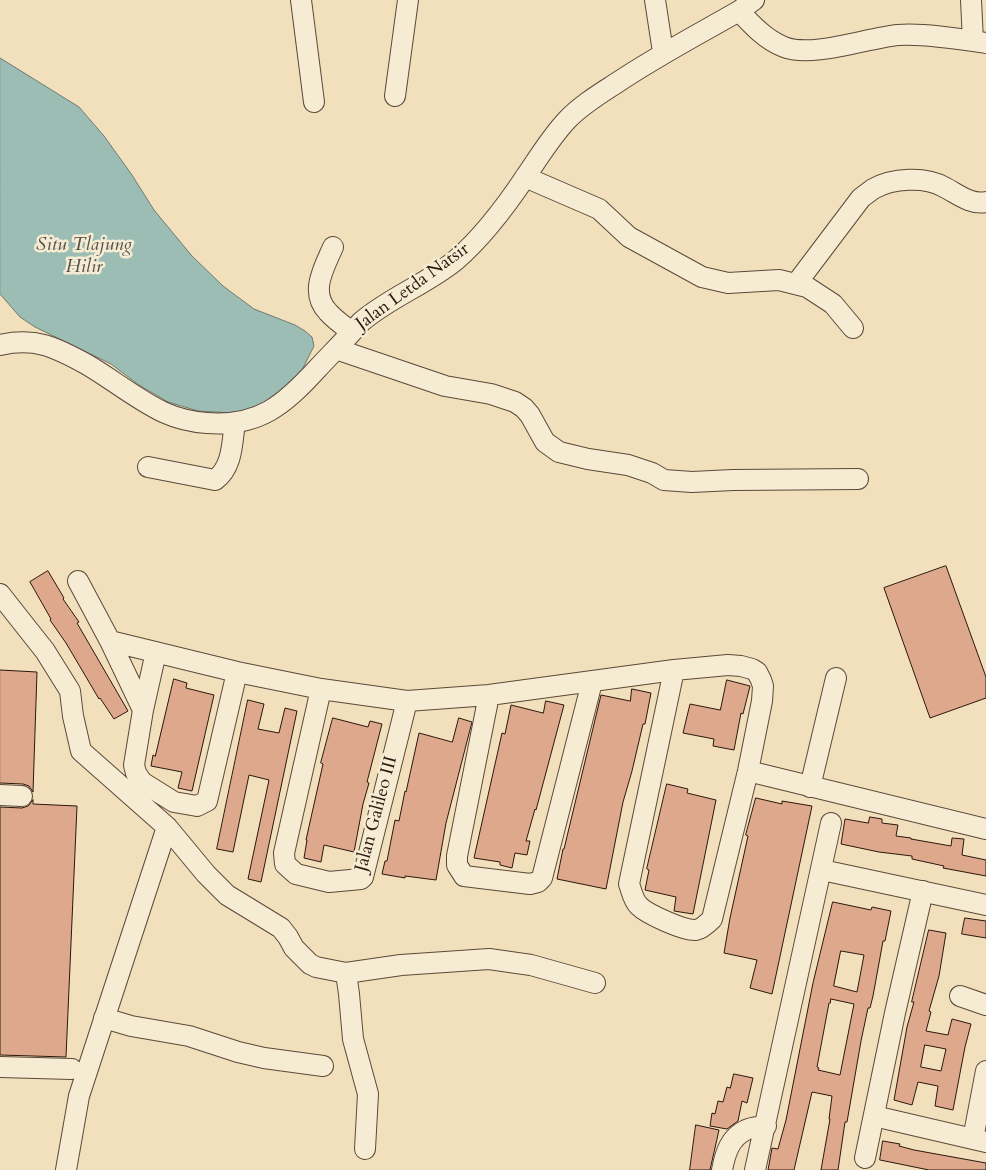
<!DOCTYPE html>
<style>
body{margin:0}
canvas{display:block;background:#f1e0bb}
</style>
<canvas width="986" height="1170"></canvas>
<script>
const ctx = document.querySelector('canvas').getContext('2d');
ctx.lineJoin = 'round';
function fill(path, color) {
  ctx.fillStyle = color;
  ctx.fill(path, 'evenodd');
}
function strokePath(path, color, width, dash) {
  ctx.strokeStyle = color;
  ctx.lineWidth = width;
  ctx.lineCap = dash ? 'butt' : 'round';
  ctx.setLineDash(dash || []);
  ctx.stroke(path);
}
function drawText(font, color, halo, rows, align = 'center') {
  ctx.font = font + ' Cardo,serif';
  ctx.lineWidth = 5;
  ctx.setLineDash([]);
  ctx.textBaseline = 'middle';
  ctx.strokeStyle = halo;
  ctx.fillStyle = color;
  for (const [text, x, y, turn = 0] of rows) {
    ctx.save();
    ctx.translate(x, y);
    ctx.rotate((+turn || 0) * Math.PI / 180);
    ctx.textAlign = isNaN(turn) ? turn : align;
    if (halo) ctx.strokeText(text, 0, 0);
    ctx.fillText(text, 0, 0);
    ctx.restore();
  }
}
const water = new Path2D(`
 M0 58 79 107 104 136 132 175 154 210 192 256 223 286 254 309 295 325 305 331 312 337 314 346 299 376 282 393 251 412 231 413 198 411 168 402 139 385 111 364 35 327 20 317 0 294Z`);
fill(water, '#9bbdb4');
strokePath(water, '#6f7b72', 1);
const building = new Path2D(`
 M946 566 986 677V698L930 718 884 588Z
 M48 571 64 598 63 599 79 622 77 623 128 711 114 719 100 698 99 699 66 643 50 620 51 619 30 582Z
 M0 670 37 672 33 792 29 786 23 784 0 783Z
 M174 679 187 683 186 688 214 695 192 791 178 788 182 772 151 766 153 755 155 756Z
 M727 680 750 686 743 714 741 713 734 750 713 746 714 739 683 733 690 704 720 710Z
 M632 689 651 693 645 724H643L632 771 623 802 606 889 557 879 563 849H564L601 695 630 701Z
 M248 700 264 704 258 729 279 733 285 708 297 711 261 882 248 879 269 780 249 775 233 852 217 849Z
 M546 701 564 705 536 810 535 809 526 841H530L527 855 515 853 512 868 500 865V862L474 858 502 733 505 734 511 705 543 713Z
 M333 718 368 727 370 721 382 724 367 782 369 783 363 804 354 852 324 845 321 862 304 858 307 840H306L323 764 321 763Z
 M459 718 472 722 446 823 436 880 405 876V878L382 874 385 861H387L395 820 399 821 405 791 406 792 419 733 452 742Z
 M667 784 688 789 687 793 716 800 693 914 674 911 676 897 645 890 649 870 647 869Z
 M756 798 782 804V801L812 806 772 994 750 988 757 960 724 953 730 918 748 836 746 835Z
 M33 800V804L77 806 66 1057 0 1055V807L22 808 28 806Z
 M870 817 882 819V823L898 825 896 836 911 838V839L951 846 952 838 964 839 962 855 986 860V876L943 868 944 866 912 859V856L879 852 841 844 845 819 868 823Z
 M833 902 871 910 872 907 891 911 885 941H883L873 996 870 1008H868L861 1041 847 1122H845L838 1170H821L830 1119H829L832 1096 812 1092 794 1170H768L772 1148 778 1149 786 1120 813 983ZM841 951 864 955 857 992 834 986ZM831 999 854 1004 840 1075 818 1070 819 1068 817 1067 829 1003H830Z
 M965 918 986 921V938L962 934Z
 M929 930 946 933 939 976 929 1011 931 1012 926 1031 948 1035 952 1019 971 1024 965 1047 953 1110 935 1106 938 1086 918 1082 912 1105 894 1100 907 1027 914 1002H912ZM925 1045 946 1049 941 1071 921 1067Z
 M734 1074 753 1078 747 1103 742 1101 738 1121 727 1129 710 1126 712 1113 715 1114 718 1101 723 1102 727 1087 730 1088Z
 M696 1125 719 1130 710 1170H690Z
 M883 1141 900 1144 899 1146 914 1150 986 1163V1170H929L880 1160Z`);
fill(building, '#dea88c');
strokePath(building, '#2c170e', 1);
const minor = new Path2D(`
 M301 0 314 102
 M655 0 663 52
 M971 0 973 41
 M739 11C752 25 766 40 784 47 812 58 867 38 898 35 923 33 960 39 986 43
 M395 96 408 0
 M525 177 599 209 629 237 702 277 728 283 779 280 807 287 833 304 853 328
 M333 247C324 268 309 292 328 312 335 320 344 326 352 332
 M796 284 861 198C865 195 869 192 873 189 892 178 925 176 944 187 958 194 970 205 986 202
 M0 345C35 337 55 347 86 364 112 379 136 399 163 412 176 418 193 422 207 423 259 427 284 405 317 369 332 353 347 338 361 322 390 297 427 284 456 260 484 236 506 206 526 176 539 157 551 137 567 120 580 106 598 95 615 84 655 57 697 35 739 11L754 0
 M336 349 445 386 491 394 515 402 524 408 530 415 545 442 559 452 588 459 628 465 652 473 664 480 692 482 733 480 858 479
 M148 467 215 480C233 467 232 442 235 422
 M78 581 110 641 143 710
 M0 594 45 651 70 691 73 716 81 751 167 827 206 874 227 895 281 928 288 937 294 948 310 964 316 967 346 973 401 965 489 959 531 965 595 983
 M110 641 237 672 321 689 407 701 489 695 674 670 728 665 741 666 752 669 757 672 761 680 763 686 762 701 748 771 712 919C708 923 702 929 696 930 684 931 647 914 639 906 633 900 632 892 629 884L674 670
 M156 652 143 710 134 765 136 773 142 782 174 802 197 806 207 801 237 672
 M321 689 284 853 285 864 296 874 329 882 361 879 363 877 407 701
 M489 695 457 856V865L464 876 530 884 538 882 542 878 592 682
 M748 771 986 829
 M810 787 836 678
 M0 795 22 796
 M822 870 986 905
 M346 973 349 994 353 1039 368 1094 365 1149
 M960 996 986 1005
 M104 1018 131 1026 189 1036 238 1052 264 1058 323 1066
 M0 1067 72 1069
 M874 1116 986 1142
 M973 1139 986 1071
 M865 1158 895 1013 923 891
 M66 1170 79 1096 167 827
 M722 1170C725 1154 730 1137 746 1130 751 1127 760 1127 766 1126
 M755 1170 831 823`);
strokePath(minor, '#5d4939', 22);
strokePath(minor, '#f6ebd3', 20);
drawText('18px', '#2c170e', '#f6ebd3', [
 ["Jalan Letda Natsir",413,287,-36],
 ["Jalan Galileo III",377,814,-75]
]);
drawText('italic 19px', '#535148', '#f6ebd3', [
 ["Situ Tlajung",84,246],
 ["Hilir",84,268]
]);
</script>
